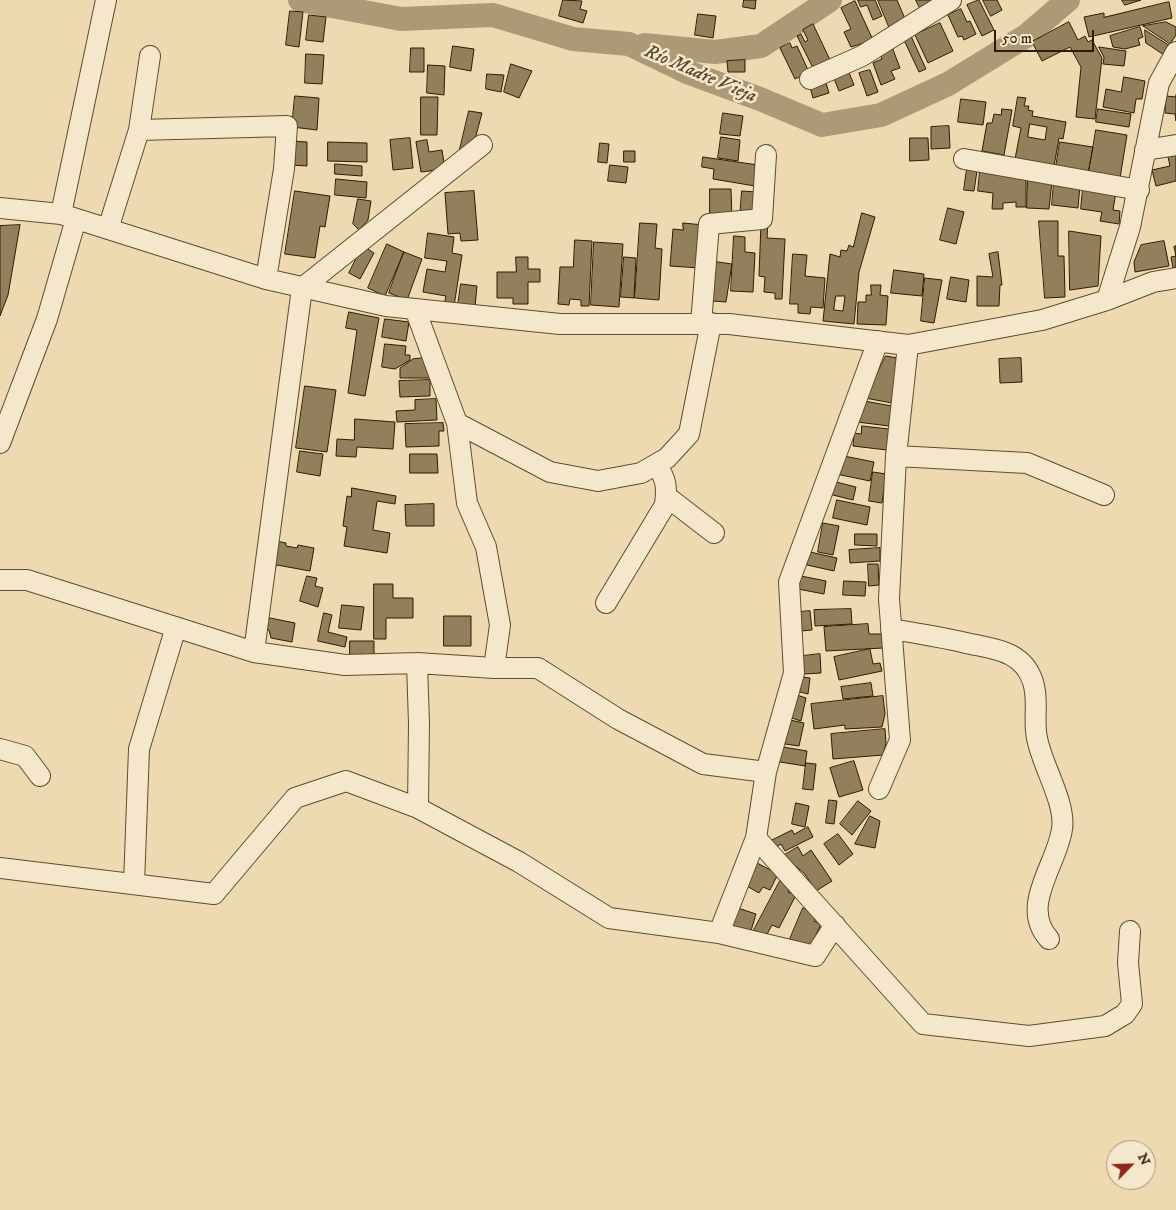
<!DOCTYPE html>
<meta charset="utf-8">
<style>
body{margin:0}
#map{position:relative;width:1176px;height:1210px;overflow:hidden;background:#eedab1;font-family:"IM FELL DW Pica",serif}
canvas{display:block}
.north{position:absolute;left:1106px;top:1140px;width:50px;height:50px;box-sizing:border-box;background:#f4e7cc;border:1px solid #a5967a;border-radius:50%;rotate:66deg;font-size:14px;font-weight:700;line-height:20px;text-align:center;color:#2f1c00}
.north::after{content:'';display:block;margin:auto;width:18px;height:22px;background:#8f2418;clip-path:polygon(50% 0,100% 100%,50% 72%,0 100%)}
.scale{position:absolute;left:994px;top:30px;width:100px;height:22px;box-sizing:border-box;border:2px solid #2f1c00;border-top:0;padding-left:6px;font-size:15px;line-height:18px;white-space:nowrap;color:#2f1c00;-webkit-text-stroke:4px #f4e7cc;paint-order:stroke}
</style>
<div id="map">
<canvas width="1176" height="1210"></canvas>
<div class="north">N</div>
<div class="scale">50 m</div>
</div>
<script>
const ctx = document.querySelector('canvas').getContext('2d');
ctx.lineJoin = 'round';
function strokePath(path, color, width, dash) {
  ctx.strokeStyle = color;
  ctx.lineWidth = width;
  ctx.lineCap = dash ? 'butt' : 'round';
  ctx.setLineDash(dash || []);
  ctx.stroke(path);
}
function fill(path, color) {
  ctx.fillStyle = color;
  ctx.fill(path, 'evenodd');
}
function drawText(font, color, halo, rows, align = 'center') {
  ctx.font = font + ' "IM FELL DW Pica",serif';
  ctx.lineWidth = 5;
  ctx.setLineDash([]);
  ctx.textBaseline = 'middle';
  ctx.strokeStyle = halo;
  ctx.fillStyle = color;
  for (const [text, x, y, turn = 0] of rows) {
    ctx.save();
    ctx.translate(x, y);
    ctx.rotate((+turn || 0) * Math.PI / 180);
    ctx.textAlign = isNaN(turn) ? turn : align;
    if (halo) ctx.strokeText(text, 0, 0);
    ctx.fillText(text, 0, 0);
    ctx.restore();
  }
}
strokePath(new Path2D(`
 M300 0 401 19 493 15 573 39 629 44 687 72 760 99 822 125 881 115 948 84 1026 36 1068 0
 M644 45 715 52 761 46 830 0`), '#ad9975', 24);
const building = new Path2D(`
 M563 0 582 1 580 9 587 11 583 23 559 16Z
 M744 0H756L755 9 743 7Z
 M858 0H875L882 16 873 20 867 5 861 7Z
 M878 0H897L906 21 890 29Z
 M916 0H937L920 8Z
 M979 0 994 30 982 36 967 5Z
 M983 0H997L1002 10 991 16Z
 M1122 0H1141L1125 5Z
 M855 1 873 40 851 47 844 32 851 29 841 8Z
 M1169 2 1172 18 1089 37 1084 17 1104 13V17Z
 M961 9 967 22 970 21 976 34 964 40 962 36 958 37 948 15Z
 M290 11 303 12 299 47 286 45Z
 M698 14 716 16 713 38 695 35Z
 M309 15 326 17 323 42 306 40Z
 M1069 22 1078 40 1085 36 1088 42 1092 40 1102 58 1095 119 1076 117 1081 67 1070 47 1042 61 1032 42Z
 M1166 22 1176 27V35L1170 44 1143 26Z
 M940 23 953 51 928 63 915 35Z
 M813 24 830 60 813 68 797 36 801 34 805 42 808 40 803 30Z
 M1140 27 1143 37 1138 39 1140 45 1125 49 1113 47 1110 36Z
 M1145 30 1170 46 1164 55 1146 43Z
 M911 36 926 69 919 72 904 40Z
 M790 43 792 48 797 46 809 72 795 79 780 48Z
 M453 46 474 49 471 71 450 67Z
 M892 47 900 68 891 71 895 79 881 85 873 63 882 59 879 52Z
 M1099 47 1126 51 1124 66 1103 64 1104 58Z
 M411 48H424V72H410Z
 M306 54 324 55 322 84 305 83Z
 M745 60V72H728L727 61Z
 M511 64 532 71 519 98 504 92Z
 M428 65 445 66 444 95 427 93Z
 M848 70 854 85 839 91 833 76Z
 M870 70 878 92 867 96 859 73Z
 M487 74 504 75 501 92 486 89Z
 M1124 77 1145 81 1142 99H1136L1134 113 1103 107 1106 89 1121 92Z
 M826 83 829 93 813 98 810 87Z
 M1176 95V121L1175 114 1165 113 1166 96 1176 97Z
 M295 96 319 98 317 130 292 127Z
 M421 97H438L437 135H421Z
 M1018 97 1026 98 1024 106H1029L1028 110 1033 111 1032 116 1066 122 1063 139 1059 138 1054 166 1015 159 1021 128 1013 126ZM1030 124 1047 127 1045 140 1028 137Z
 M961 99 986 102 983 125 958 122Z
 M1002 109 1012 110 1004 155 982 151 987 123H992L994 114 1001 115Z
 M1098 109 1131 114 1129 127 1096 122Z
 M469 111 482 113 473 147 460 149Z
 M723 113 743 116 740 136 720 134Z
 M949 126 950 148 931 149V127Z
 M1096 130 1127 135 1120 178 1089 173Z
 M721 137 740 140 738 161 718 158Z
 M410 138 413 168 393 170 390 140Z
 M910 138H928L929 160 910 161Z
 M427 140 429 152 442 150 445 169 421 172 416 142Z
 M290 141 307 142V166L289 165Z
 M328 142 367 143V162L328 161Z
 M1060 142 1093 147 1088 173 1056 167Z
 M600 143 609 144 607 163 598 162Z
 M624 151H635V162H624Z
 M1176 156V181L1156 186 1152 170 1170 166 1168 157Z
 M703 157 758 165 755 186 713 179 714 169 702 167Z
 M335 164 362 166V176L335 174Z
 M610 165 628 167 626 183 608 181Z
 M967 169 977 171 974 191 964 190Z
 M980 171 1026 175V207H1016V202L1003 203V209H992L993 193 978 191Z
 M1028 178 1052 181 1049 209 1027 208Z
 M336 179 367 182 366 198 335 195Z
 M1054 182 1080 185 1078 208 1052 205Z
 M1083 188 1116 192 1113 210 1120 211 1119 224 1100 221 1102 212 1081 209Z
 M710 189H731L732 218H710Z
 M295 191 330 196 325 227 320 226 315 258 285 254Z
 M474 191 478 240 461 241 460 233 448 234 445 193Z
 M742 191 756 192 754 218H740Z
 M358 199 371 201 368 220 359 230 353 224Z
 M948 208 964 212 956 244 940 240Z
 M862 213 875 217 859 272 854 324 823 321 830 254 840 257 841 250 847 251 849 245 853 247ZM836 296H845L843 311 834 310Z
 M1039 221H1058V256H1064L1065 297 1045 298Z
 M768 222 767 238 785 239 782 299H775V293L764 292 765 277 759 276 761 223Z
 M640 223 657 224 655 248 662 249 659 300 635 298Z
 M683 223 704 225 700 268 670 266 673 229 683 230Z
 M20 225 8 295 0 316V226Z
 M1069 231 1101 236 1098 286 1070 290Z
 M428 233 454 237 452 253 462 255 454 306 444 305 446 296 423 292 427 269 445 272 447 261 425 258Z
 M734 236 745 237V252L755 253 753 292 731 291Z
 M575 240 592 241 589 306H581V300L570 299 569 305 558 304 560 267H573Z
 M1164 241 1169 266 1135 272 1134 262 1141 245Z
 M594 242 623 244 619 307 591 305Z
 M387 244 404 252 385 296 368 288Z
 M363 246 374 253 360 279 349 273Z
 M1176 246V267L1173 268 1171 257 1176 256 1174 247Z
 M404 252 422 259 407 300 389 293Z
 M998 252 1002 285H1000L999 306H977V276L993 277 989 254Z
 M793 254 807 255 805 276 825 278 823 308 811 307 810 314 798 313V304H790Z
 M516 257H528V269H540V282H528V304H513V298H497V272H516Z
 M624 257 636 258 634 298 621 297Z
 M711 261 732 264 726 302 713 301 712 306Z
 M894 270 924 274 922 296 891 293Z
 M951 277 969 280 966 302 947 299Z
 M925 278 942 280 934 323 921 321Z
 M461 284 477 286 475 307 458 305Z
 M871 285H881L880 295 888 296 886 325 857 324 858 302H866V295H871Z
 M349 312 379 318 365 396 348 393 357 330 346 328Z
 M385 319 409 322 406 341 382 337Z
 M385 344 406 346 405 355H410V360L395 369 382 367Z
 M886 356 897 358 892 403 865 398Z
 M424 358 431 378H400V368L413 359Z
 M1021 358 1022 382 1000 383 999 359Z
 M430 380V396L400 397 399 381Z
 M305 386 336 390 327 452 296 448Z
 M436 399 437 420 397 422 396 411 415 410V400Z
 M864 401 892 406 889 426 857 422Z
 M355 419 395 422 393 449 357 447 356 457 336 456 337 439 354 440Z
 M443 423 444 431H439V446L406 447 405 424Z
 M862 426 889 429 887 450 853 446 854 433 861 434Z
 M300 451 323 454 320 476 297 472Z
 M410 454H437L438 473H410Z
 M839 455 874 462 870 481 836 474Z
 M873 472 886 474 882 503 869 501Z
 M832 481 856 487 853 500 829 494Z
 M352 488 396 496 395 504 377 501 373 530 390 533 387 553 344 546 347 527 343 526 347 496 351 497Z
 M837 500 870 507 867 525 833 518Z
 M434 504V526H406L405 505Z
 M823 523 839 526 833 555 818 552Z
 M855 534H877V546L855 545Z
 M276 541 286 543V546L297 548 298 545 314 548 310 571 277 565 275 568 269 567Z
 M880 548V561L850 563 849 550Z
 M810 552 837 558 834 571 807 565Z
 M868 564H878L879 585 869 586Z
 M307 576 317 578 315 586 323 588 318 607 300 601Z
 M801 576 826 581 824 594 798 589Z
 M844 581 866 582 865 596 843 595Z
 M374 584H393V598H413V618H386V639H374Z
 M342 605 364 607 361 630 339 628Z
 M851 609 852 624 815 626 814 610Z
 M810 611 812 630 801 631 799 612Z
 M324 613 332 615 328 632 347 637 345 647 318 641Z
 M444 616H471V646H444Z
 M265 617 295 623 292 642 271 638 269 630 263 629Z
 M868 624 869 634H882L883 648 826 651 824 627Z
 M350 641H374V657L350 656Z
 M870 649 873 664 880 663 882 671 839 680 834 657Z
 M820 654 821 673 804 674 803 656Z
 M802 677 810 678 808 694 800 692Z
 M871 683 873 696 843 699 841 687Z
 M797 695 806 698 801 721 792 718Z
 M883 696 885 714 882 727 845 729V725L814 729 811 704Z
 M790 720 804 723 799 746 785 744Z
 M885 729 886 743 883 755 833 759 831 734Z
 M783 747 807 751 805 766 780 762Z
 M854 761 863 790 839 797 830 768Z
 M806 763 816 764 813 790 803 789Z
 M829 800 837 801 834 824 826 823Z
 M858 801 871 811 852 835 840 824Z
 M796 803 809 806 805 827 792 824Z
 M870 816 880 821 875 848 855 844Z
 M808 827 813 837 785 851 781 844 776 847 772 840 792 830 794 834Z
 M838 834 853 854 839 865 824 844Z
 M798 847 803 856 811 850 832 881 816 891 804 873 783 856Z
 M757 863 778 874 770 890 763 887 759 893 745 885Z
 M780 881 791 886 788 892 796 895 779 928 772 925 766 936 754 930Z
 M735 907 756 914 750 934 729 928Z
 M803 908 817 914 814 921 821 924 810 948 790 939Z`);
fill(building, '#927f5c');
strokePath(building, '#2f1c00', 1);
const minor = new Path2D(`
 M810 79 862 56 951 0
 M139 130 287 126 284 169 266 279
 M1145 150 1176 145
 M964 159 1139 190
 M0 208 61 214 266 279 386 306 560 324H729L908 345 1042 320 1107 300 1153 282 1176 278
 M61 214 106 0
 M108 229 139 130 150 56
 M1107 300 1130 227 1159 83 1176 52
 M415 309 457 423 550 472 598 481 641 473 667 458 689 434 711 323
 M701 324 709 224 762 219 766 155
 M457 423 467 503 486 547 500 625 494 668
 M0 443 47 319 76 219
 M896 456 1027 463 1104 495
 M666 496 714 533
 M0 580H27L254 652 345 665 417 663 494 668H538L618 719 703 764 766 772 756 838 923 1024 1029 1036 1105 1026 1125 1014 1132 1004 1128 963 1130 931
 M606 603 665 505C667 488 667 479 656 465
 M891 629C916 633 941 637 966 643 993 649 1023 650 1033 682 1039 700 1033 720 1037 738 1042 766 1066 802 1062 829 1057 865 1019 906 1049 939
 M254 652 302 288 482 145
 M417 663 419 724 418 808
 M0 749 25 756 40 776
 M766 772 794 673 789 582 878 341
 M879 789 900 740 889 599 896 456 908 345
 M0 868 214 894 295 798 346 781 418 808 519 862 609 918 719 933 815 956 835 925
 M134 884 139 749 176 627
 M719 933 756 838`);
strokePath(minor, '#5f4c2c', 22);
strokePath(minor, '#f4e7cc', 20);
drawText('italic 19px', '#5b4829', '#f4e7cc', [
 ["Río Madre Vieja",700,75,23]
]);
</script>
